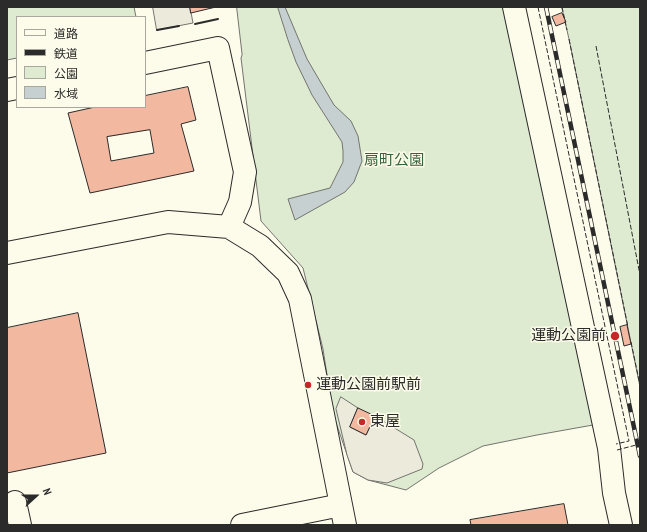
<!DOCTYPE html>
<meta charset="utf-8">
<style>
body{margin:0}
#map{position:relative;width:647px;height:532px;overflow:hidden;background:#fdfbea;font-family:"PT Sans Narrow","Noto Sans JP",sans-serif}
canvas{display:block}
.frame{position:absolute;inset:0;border:8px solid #2b2b2b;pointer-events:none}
.legend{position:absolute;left:16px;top:16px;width:130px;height:92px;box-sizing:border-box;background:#fdfbea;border:1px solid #a9a89e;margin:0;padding:5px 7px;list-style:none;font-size:12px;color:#2b2b2b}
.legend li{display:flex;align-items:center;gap:8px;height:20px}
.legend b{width:20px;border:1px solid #a9a89e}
.north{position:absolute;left:16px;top:476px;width:40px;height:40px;-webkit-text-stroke:3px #fdfbea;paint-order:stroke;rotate:69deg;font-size:11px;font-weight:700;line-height:16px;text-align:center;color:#2b2b2b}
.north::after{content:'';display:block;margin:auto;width:14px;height:18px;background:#2b2b2b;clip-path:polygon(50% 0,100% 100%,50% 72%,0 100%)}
</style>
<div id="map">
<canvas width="647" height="532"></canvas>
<div class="frame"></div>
<ul class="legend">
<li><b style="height:5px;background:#fdfbea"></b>道路</li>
<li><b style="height:5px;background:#2b2b2b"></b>鉄道</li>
<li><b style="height:11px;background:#deebd1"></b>公園</li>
<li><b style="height:11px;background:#c7d0d0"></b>水域</li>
</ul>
<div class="north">N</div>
</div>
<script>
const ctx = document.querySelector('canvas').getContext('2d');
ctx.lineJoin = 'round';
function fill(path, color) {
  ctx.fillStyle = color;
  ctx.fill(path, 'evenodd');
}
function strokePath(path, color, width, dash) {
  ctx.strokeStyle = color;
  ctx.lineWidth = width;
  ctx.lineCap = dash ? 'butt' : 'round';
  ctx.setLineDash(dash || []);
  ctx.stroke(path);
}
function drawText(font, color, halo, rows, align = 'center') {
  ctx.font = font + ' "PT Sans Narrow","Noto Sans JP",sans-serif';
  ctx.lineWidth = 3;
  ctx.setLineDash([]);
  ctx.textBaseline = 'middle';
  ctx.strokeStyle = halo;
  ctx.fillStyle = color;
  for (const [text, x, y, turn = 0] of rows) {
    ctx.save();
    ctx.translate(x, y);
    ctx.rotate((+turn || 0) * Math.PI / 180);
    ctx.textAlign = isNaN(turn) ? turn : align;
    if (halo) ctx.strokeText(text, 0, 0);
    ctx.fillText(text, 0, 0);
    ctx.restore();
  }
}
const green = new Path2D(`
 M7 7H134L136 17H17V58L7 60Z
 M237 7H504L593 425 537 435 483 446 439 468 406 490 368 480 353 472 333 414 323 349 303 268 261 221 241 58 242 55Z
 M562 7H640V387L569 39Z`);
fill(green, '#deebd1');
strokePath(green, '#74746e', 1);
const parking = new Path2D(`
 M153 7H190L193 23 157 30Z
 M341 397 358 408 350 427 366 435 375 416 414 440 423 464 422 469 387 483 368 480 353 472 347 455 336 409Z`);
fill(parking, '#eceadb');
strokePath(parking, '#74746e', 1);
const water = new Path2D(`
 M278 7H285L307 59 334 105 351 121 358 136 362 161 354 182 345 192 295 220 288 199 330 188 343 162V151L342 142 312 95 296 62 288 40Z`);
fill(water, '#c7d0d0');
strokePath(water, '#74746e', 1);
const building = new Path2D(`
 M190 7H216L191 13Z
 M562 13 566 22 556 26 552 17Z
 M188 87 196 120 181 124 194 171 90 193 68 113 95 107H145V96ZM150 130 154 153 111 161 107 137Z
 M78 313 106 453 7 473V328Z
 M627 325 631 344 624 346 620 327Z
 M358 408 375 416 366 435 350 427Z
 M564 504 568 525H471L470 520Z`);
fill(building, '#f2b8a0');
strokePath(building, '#2b2b2b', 1);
const minor = new Path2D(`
 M514 7 609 448 614 493 621 525
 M145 63 218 48 245 172 240 202 229 227
 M7 90 17 88
 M7 253 168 222 229 227 260 246 288 273 300 299 345 525
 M15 502 20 525
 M242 525 341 505`);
strokePath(minor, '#2b2b2b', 24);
strokePath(minor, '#fdfbea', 22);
const rail = new Path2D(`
 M546 7 640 456`);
strokePath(rail, '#2b2b2b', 4.5);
strokePath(rail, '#fdfbea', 3, [9]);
strokePath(new Path2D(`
 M538 7 629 441 616 444
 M562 7 567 30
 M569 39 628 327
 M596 46 640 275
 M631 342 640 385
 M617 450 640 444`), '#2b2b2b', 1, [5, 2]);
strokePath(new Path2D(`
 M195 24 218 19
 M157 30 179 26`), '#2b2b2b', 2);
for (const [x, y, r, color] of [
 [615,336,5,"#c62828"],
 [308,385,4,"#c62828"],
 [362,422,4,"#c62828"]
]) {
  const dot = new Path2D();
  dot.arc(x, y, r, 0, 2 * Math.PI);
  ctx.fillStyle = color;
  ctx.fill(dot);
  strokePath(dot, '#fdfbea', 1.5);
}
drawText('15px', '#34623c', '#fdfbea', [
 ["扇町公園",394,161]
]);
drawText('15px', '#2b2b2b', '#fdfbea', [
 ["運動公園前",606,336,"right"],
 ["運動公園前駅前",316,385],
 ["東屋",370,422]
], 'left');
</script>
